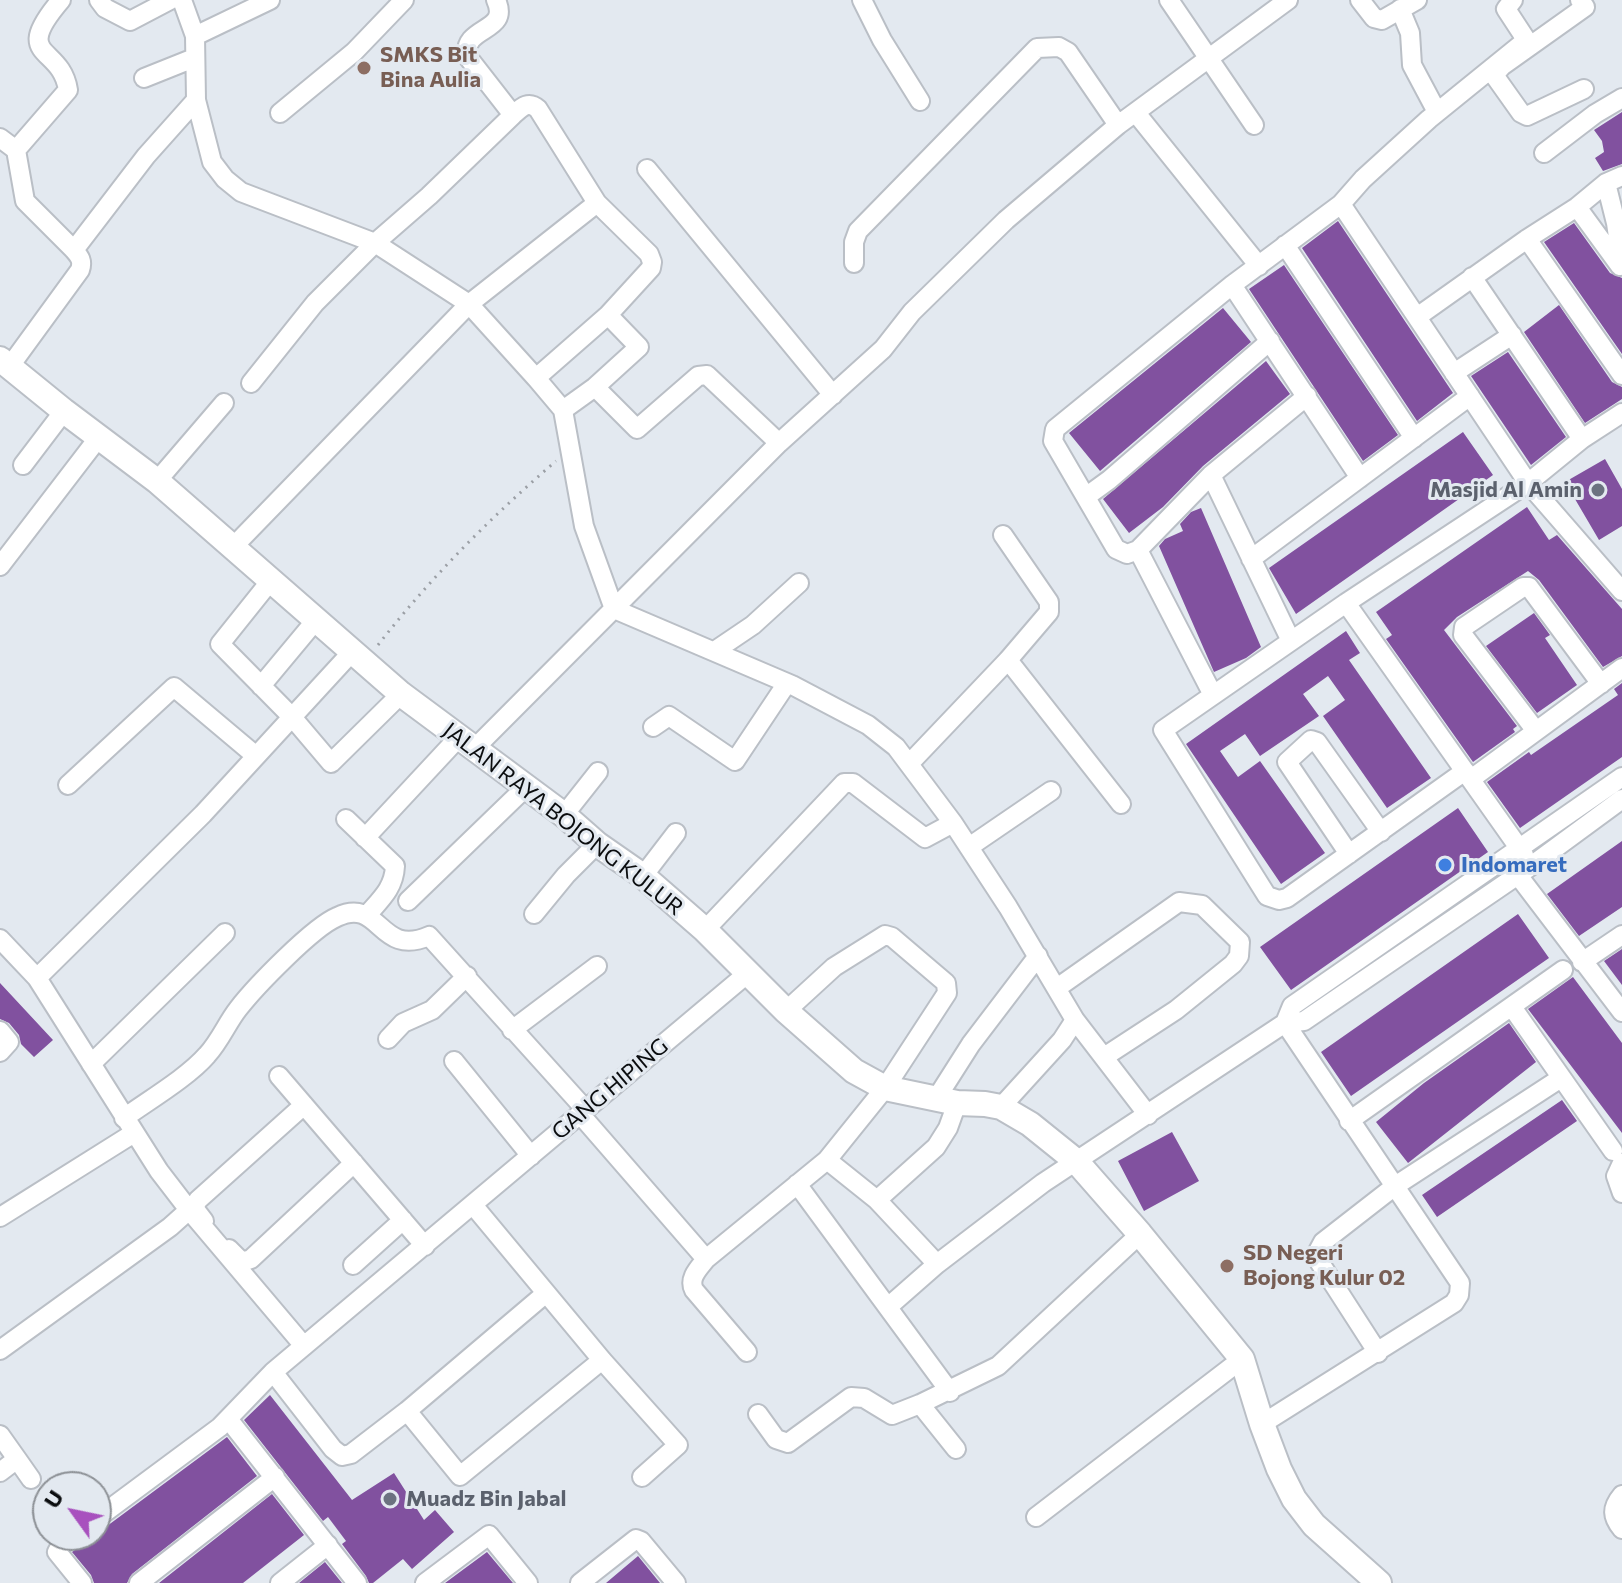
<!DOCTYPE html>
<style>
body{margin:0}
#map{position:relative;width:1622px;height:1583px;overflow:hidden;background:#e3e9f0;font-family:Commissioner,sans-serif}
canvas{display:block}
.north{position:absolute;left:32px;top:1471px;width:80px;height:80px;box-sizing:border-box;background:#e3e9f0;border:2px solid #8d9196;border-radius:50%;rotate:303deg;font-size:22px;font-weight:700;line-height:32px;text-align:center;color:#0b0d0f}
.north::after{content:'';display:block;margin:auto;width:28px;height:36px;background:#a851be;clip-path:polygon(50% 0,100% 100%,50% 72%,0 100%)}
</style>
<div id="map">
<canvas width="1622" height="1583"></canvas>
<div class="north">U</div>
</div>
<script>
const ctx = document.querySelector('canvas').getContext('2d');
ctx.lineJoin = 'round';
function fill(path, color) {
  ctx.fillStyle = color;
  ctx.fill(path, 'evenodd');
}
function strokePath(path, color, width, dash) {
  ctx.strokeStyle = color;
  ctx.lineWidth = width;
  ctx.lineCap = dash ? 'butt' : 'round';
  ctx.setLineDash(dash || []);
  ctx.stroke(path);
}
function drawText(font, color, halo, rows, align = 'center') {
  ctx.font = font + ' Commissioner,sans-serif';
  ctx.lineWidth = 6;
  ctx.setLineDash([]);
  ctx.textBaseline = 'middle';
  ctx.strokeStyle = halo;
  ctx.fillStyle = color;
  for (const [text, x, y, turn = 0] of rows) {
    ctx.save();
    ctx.translate(x, y);
    ctx.rotate((+turn || 0) * Math.PI / 180);
    ctx.textAlign = isNaN(turn) ? turn : align;
    if (halo) ctx.strokeText(text, 0, 0);
    ctx.fillText(text, 0, 0);
    ctx.restore();
  }
}
fill(new Path2D(`
 M1622 112V164L1603 171 1595 158 1604 152 1602 141 1594 130Z
 M1338 221 1453 393 1417 421 1302 248Z
 M1574 223 1610 273 1622 278V354L1544 242Z
 M1284 265 1398 435 1363 461 1249 289Z
 M1559 305 1612 382 1622 387V399L1585 423 1524 332Z
 M1223 308 1251 342 1100 471 1069 433Z
 M1508 352 1566 437 1531 465 1471 376Z
 M1266 361 1290 394 1203 466 1163 507 1129 533 1103 499Z
 M1463 432 1493 475 1296 614 1269 568Z
 M1605 459 1622 489V526L1599 540 1565 482Z
 M1527 507 1549 540 1557 535 1622 609V656L1603 667 1539 580 1528 571 1457 617 1444 630 1517 726 1513 729 1515 732 1473 762 1386 639 1392 635 1376 612Z
 M1201 508 1261 647 1246 658 1214 672 1159 546 1165 539 1183 531 1180 524 1191 512Z
 M1534 613 1550 635 1545 638 1577 685 1537 713 1486 646Z
 M1346 631 1360 653 1349 660 1431 778 1387 808 1323 716 1345 700 1328 676 1303 694 1319 716 1260 756 1245 734 1220 751 1238 777 1260 761 1325 853 1281 884 1186 744Z
 M1622 683V757L1520 828 1487 782 1529 752 1531 755 1618 695 1614 689Z
 M1458 808 1488 852 1291 990 1260 947Z
 M1622 841V907L1579 936 1547 894Z
 M1518 914 1549 958 1351 1096 1321 1052Z
 M1622 949V985L1604 961Z
 M1573 977 1622 1043V1133L1528 1009Z
 M0 983 53 1040 34 1057 21 1044 19 1035 9 1023 0 1019Z
 M1509 1023 1536 1062 1408 1163 1376 1122 1424 1083Z
 M1562 1100 1577 1121 1437 1217 1422 1195Z
 M1172 1132 1199 1181 1144 1211 1118 1161Z
 M270 1395 352 1500 394 1473 424 1520 435 1510 454 1532 412 1569 403 1559 373 1583H369L366 1576 342 1544 346 1541 328 1517 323 1521 244 1420Z
 M227 1437 257 1476 132 1574 127 1583H94L91 1575 72 1552 83 1544 87 1535H96V1531L103 1529Z
 M272 1494 304 1535 243 1583H159Z
 M487 1552 513 1583H445Z
 M638 1556 660 1583H606Z
 M325 1562 342 1583H299Z`), '#81519f');
const minor = new Path2D(`
 M99 0 105 8 130 21 170 0
 M182 0 195 36 196 100 212 162 225 179 241 192 375 243 469 304 536 378 563 410 584 526 614 609 792 685 868 725 896 747 953 823 1008 907 1075 1020 1148 1115
 M496 0C511 33 463 25 467 56L513 115
 M862 0 882 40 920 101
 M1169 0 1254 125
 M1360 0 1374 18 1382 20 1417 0
 M1580 0 1585 7 1502 66 1494 75 1521 113 1527 116 1584 89
 M1400 9 1410 33 1412 65 1437 112
 M195 36 270 0
 M144 78 194 58
 M280 113 354 52 404 0
 M1136 113 1259 266
 M0 138 16 150 25 201 74 250C80 257 83 261 80 270L10 366
 M16 150 68 90C61 44 10 60 61 0
 M1544 153 1595 114 1622 98
 M647 169 833 395
 M1606 183 1616 223 1622 265
 M1341 204 1528 483 1622 591
 M1577 207 1620 266
 M1527 239 1622 375
 M1285 245 1414 438
 M74 250 146 156 196 100
 M854 263V242L858 231 1037 48 1059 47 1068 52 1118 125
 M1472 277 1582 439
 M1232 285 1360 478
 M1417 317 1527 239 1577 207 1606 183 1622 176
 M1454 373 1512 335
 M251 383 315 303 375 243 429 196 513 115C521 108 528 100 538 109L597 203 649 254 652 262 651 268 608 315 536 378
 M595 387 637 429 698 376 707 375 779 443
 M563 410 595 387 639 347 608 315
 M23 465 64 411
 M1211 475 1291 641
 M157 481 224 403
 M1087 496 1109 480 1270 341
 M234 546 469 304 597 203
 M1138 550 1127 554 1116 549 1053 441 1055 429 1232 285 1341 204 1363 179 1429 119 1524 42 1525 38 1506 9 1513 0
 M1251 559 1470 396
 M0 566 99 437
 M272 579 220 644 292 717 331 763 401 694
 M1346 603 1524 855
 M716 650 753 625 799 583
 M1008 660 1121 804
 M261 686 316 620
 M1213 695 1138 550 1211 475 1307 396
 M653 727 669 716 735 761 787 683
 M1536 731 1463 635 1464 627 1523 587H1529L1601 684
 M474 749 779 443 883 349 912 312 1006 220 1118 125 1288 0
 M909 764 1008 660 1049 612V602L1003 535
 M1465 771 1287 898 1279 900 1267 896 1163 730 1346 603 1528 483 1582 439 1622 413
 M1471 779 1622 668
 M68 785 174 687 256 756
 M564 815 598 772
 M346 819 395 866C394 888 381 899 367 915
 M365 838 459 737
 M969 847 1051 791
 M1349 854 1287 762 1311 740 1317 742 1381 832
 M1517 874 1622 1012
 M643 876 676 833
 M408 901 526 787
 M534 914 566 875 597 844
 M705 930 844 783H853L925 838 953 823
 M0 939 37 978 159 1171 189 1210 304 1346
 M1582 962 1622 935
 M37 978 203 814 351 653
 M1057 988 1179 902 1202 905 1240 942 1239 956 1233 964 1176 1010 1104 1057
 M1512 1007 1613 1151
 M1285 1023 1292 1006 1622 777
 M512 1030 597 966
 M0 1031 9 1042 0 1052
 M388 1039 403 1023 432 1010 467 976
 M454 1061 531 1156
 M91 1064 225 933
 M279 1076 425 1246
 M936 1099 971 1044 1038 956
 M1001 1107 1062 1040 1075 1020
 M580 1114 706 1259
 M124 1118C149 1100 188 1077 207 1055 220 1041 227 1023 238 1009 255 987 313 927 337 917 381 896 378 958 429 936L585 1109
 M1349 1121 1563 970
 M827 1160 877 1200 936 1147 948 1128 957 1103
 M1622 1163 1616 1176 1622 1193
 M797 1184 950 1392
 M877 1200 937 1264
 M473 1205 602 1360 678 1445 642 1477
 M0 1217 134 1133
 M204 1221 194 1208 198 1200 304 1105
 M229 1249 242 1262 251 1259 354 1163
 M353 1265 403 1220
 M888 1307 937 1264 1043 1183 1285 1023 1304 1021 1531 866 1622 799
 M0 1350 170 1227 189 1210
 M747 1352 694 1290C688 1278 699 1268 706 1259L827 1160 885 1088 947 993 946 983 892 937 885 935 834 967 786 1011
 M1378 1353 1320 1263 1316 1255 1323 1242 1395 1186 1561 1078
 M273 1372 333 1449 342 1456 351 1454 407 1411 545 1294
 M920 1404 998 1366 1140 1234
 M407 1411 460 1476 602 1360
 M758 1414 776 1439 788 1443 851 1397 864 1398 892 1415 920 1404 956 1449
 M229 1420 357 1583
 M1262 1424 1454 1303 1459 1295 1460 1283 1285 1023
 M0 1435 17 1459 0 1472
 M17 1459 31 1479
 M1622 1495C1611 1508 1612 1517 1622 1529
 M1036 1517 1242 1359
 M96 1519 220 1427 273 1372 748 973
 M75 1535 61 1545 57 1552 82 1583
 M139 1583 275 1477
 M280 1583 328 1545
 M425 1583 489 1535 528 1583
 M580 1583 636 1539 641 1541 676 1583`);
const major = new Path2D(`
 M0 359 64 411 157 481 401 694 564 815 597 844 643 876 705 930 786 1011 854 1071 885 1088 957 1103 985 1104 1001 1107 1030 1124 1076 1161 1140 1234 1242 1359 1262 1424 1279 1469 1294 1499 1314 1525 1379 1583`);
strokePath(minor, '#babfc6', 22);
strokePath(major, '#babfc6', 28);
strokePath(new Path2D(`
 M378 645C431 577 491 517 556 461`), '#9b9fa5', 3, [2, 6]);
strokePath(minor, '#fff', 18);
strokePath(major, '#fff', 24);
for (const [x, y, r, color] of [
 [364,68,8,"#8d6e63"],
 [1598,490,8,"#6b7280"],
 [1445,865,8,"#3f7fe0"],
 [1227,1266,8,"#8d6e63"],
 [390,1499,8,"#6b7280"]
]) {
  const dot = new Path2D();
  dot.arc(x, y, r, 0, 2 * Math.PI);
  ctx.fillStyle = color;
  ctx.fill(dot);
  strokePath(dot, '#e3e9f0', 3);
}
drawText('bold 22px', '#785e54', '#e3e9f0', [
 ["SMKS Bit",380,55],
 ["Bina Aulia",380,80],
 ["SD Negeri",1243,1253],
 ["Bojong Kulur 02",1243,1278]
], 'left');
drawText('bold 22px', '#5b616d', '#e3e9f0', [
 ["Masjid Al Amin",1582,490],
 ["Muadz Bin Jabal",406,1499,"left"]
], 'right');
drawText('22px', '#0b0d0f', '#e3e9f0', [
 ["JALAN RAYA BOJONG KULUR",563,819,38],
 ["GANG HIPING",610,1089,-40]
]);
drawText('bold 22px', '#366cbe', '#e3e9f0', [
 ["Indomaret",1461,865]
], 'left');
</script>
